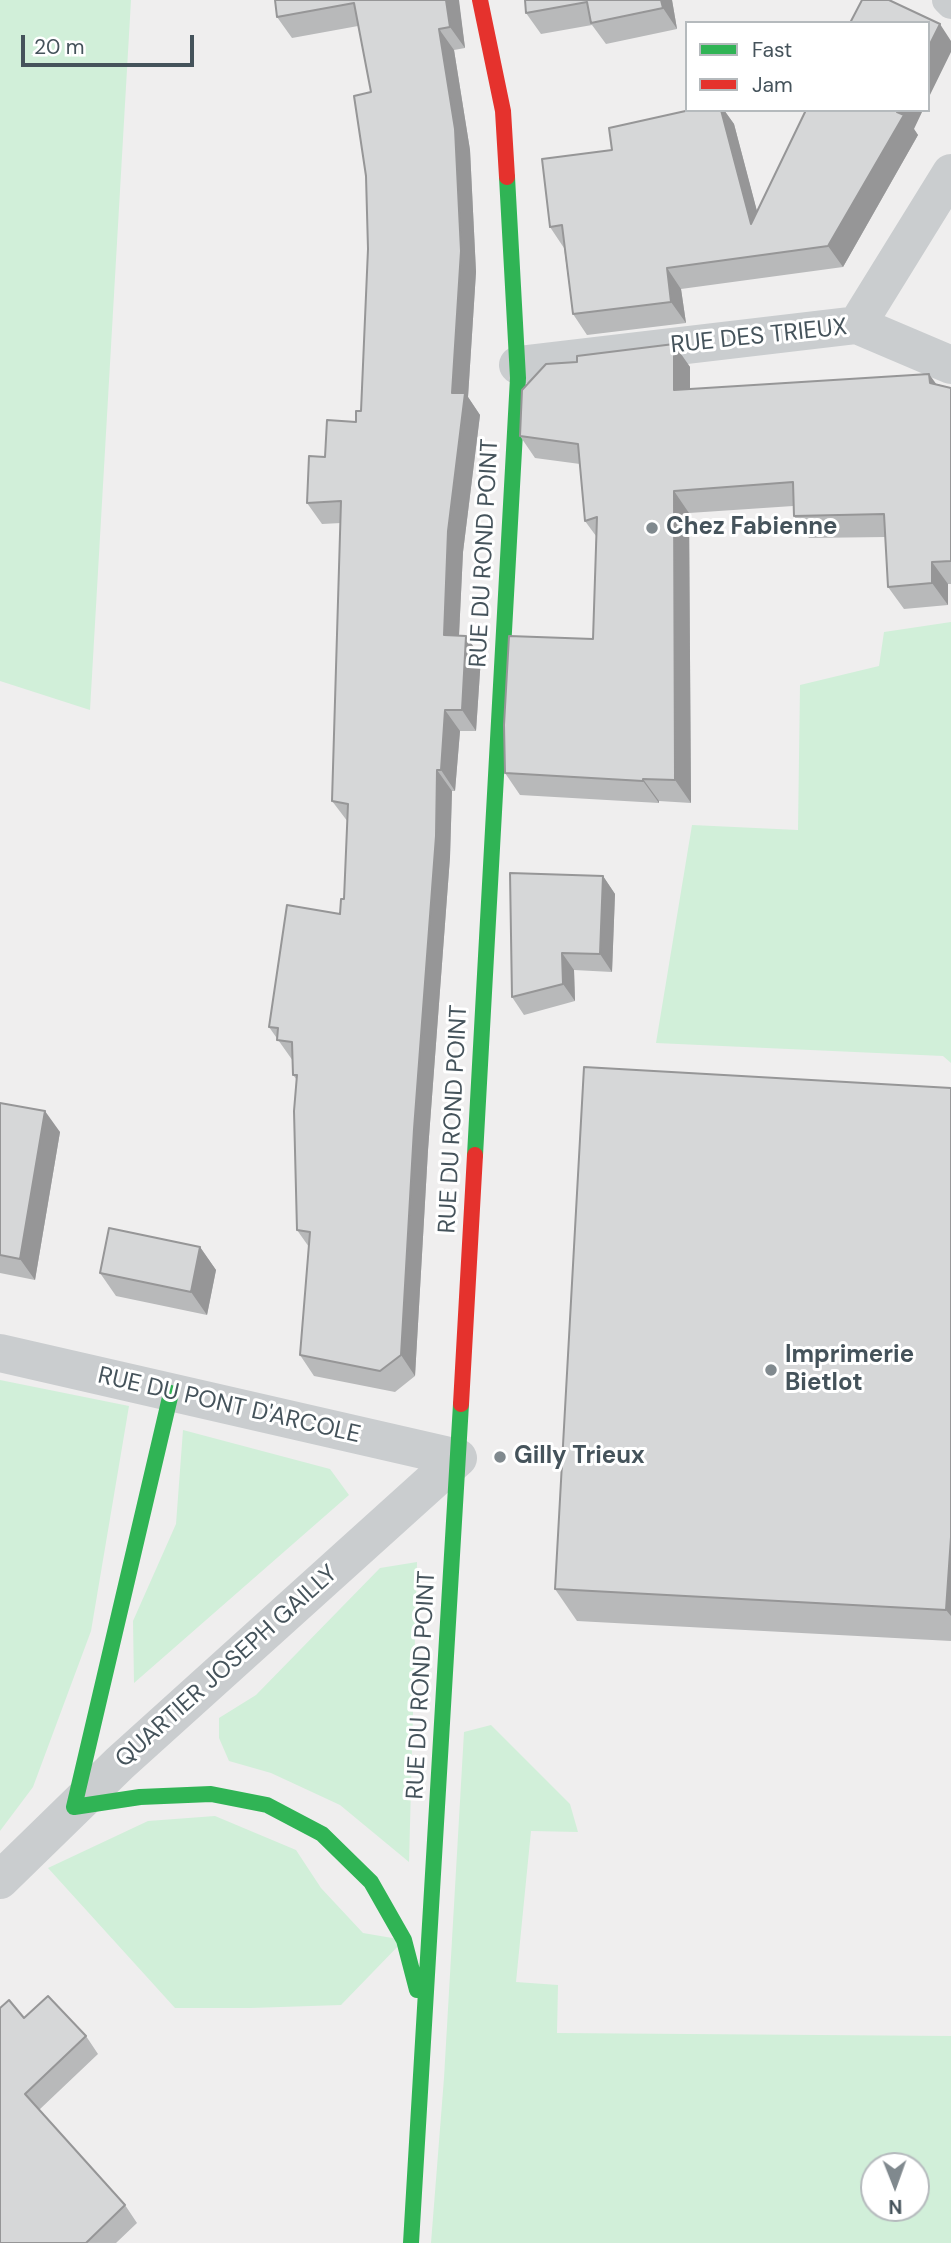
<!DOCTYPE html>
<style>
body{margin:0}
#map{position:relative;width:951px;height:2243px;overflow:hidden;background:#efeeee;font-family:"DM Sans",sans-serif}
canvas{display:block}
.legend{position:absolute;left:685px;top:21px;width:245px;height:91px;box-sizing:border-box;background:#fff;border:2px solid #b5babd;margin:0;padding:9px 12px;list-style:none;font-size:21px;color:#45535b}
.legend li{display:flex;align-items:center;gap:14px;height:35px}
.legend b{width:35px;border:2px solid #b5babd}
.north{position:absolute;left:860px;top:2152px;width:70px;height:70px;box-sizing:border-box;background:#fff;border:2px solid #b5babd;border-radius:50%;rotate:179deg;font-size:19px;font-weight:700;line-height:28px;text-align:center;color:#45535b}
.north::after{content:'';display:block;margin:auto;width:24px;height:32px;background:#80898e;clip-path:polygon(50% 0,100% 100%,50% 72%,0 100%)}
.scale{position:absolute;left:21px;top:35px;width:173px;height:32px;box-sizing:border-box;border:4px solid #45535b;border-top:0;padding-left:9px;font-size:21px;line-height:24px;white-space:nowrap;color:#45535b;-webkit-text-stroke:5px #fff;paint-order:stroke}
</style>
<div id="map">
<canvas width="951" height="2243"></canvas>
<ul class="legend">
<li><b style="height:9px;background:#30b455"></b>Fast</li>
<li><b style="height:9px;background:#e5322d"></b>Jam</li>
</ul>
<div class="north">N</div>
<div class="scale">20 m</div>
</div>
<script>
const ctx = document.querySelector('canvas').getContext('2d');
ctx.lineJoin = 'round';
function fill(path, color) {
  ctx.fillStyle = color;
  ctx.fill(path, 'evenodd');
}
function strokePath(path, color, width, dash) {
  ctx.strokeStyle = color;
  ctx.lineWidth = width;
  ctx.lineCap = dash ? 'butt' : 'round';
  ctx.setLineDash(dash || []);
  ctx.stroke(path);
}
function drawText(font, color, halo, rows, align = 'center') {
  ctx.font = font + ' "DM Sans",sans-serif';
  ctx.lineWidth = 6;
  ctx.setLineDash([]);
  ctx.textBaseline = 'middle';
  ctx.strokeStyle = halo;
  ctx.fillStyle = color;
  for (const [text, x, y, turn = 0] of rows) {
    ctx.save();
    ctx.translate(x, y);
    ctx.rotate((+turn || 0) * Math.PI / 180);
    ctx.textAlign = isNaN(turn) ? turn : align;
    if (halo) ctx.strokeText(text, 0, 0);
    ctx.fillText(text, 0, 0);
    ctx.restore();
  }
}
fill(new Path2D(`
 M0 0H131L90 710 0 681Z
 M951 622V1063L943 1056 656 1043 692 825 798 830 800 685 879 666 884 632Z
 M0 1380 129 1406 91 1631 33 1787 0 1831Z
 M183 1430 330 1469 349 1495 134 1683 133 1621 176 1524Z
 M417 1562 409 1862 340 1805 271 1773 229 1761 219 1738V1718L256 1695 380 1568Z
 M491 1725 570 1804 578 1832 531 1831 516 1982 558 1985 557 2033 951 2036V2243H431L444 2078 464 1732ZM874 2166H916V2208H874Z
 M215 1816 296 1850 321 1888 363 1933 404 1940 341 2005 251 2008H175L48 1868 148 1821Z`), '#d1efd9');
strokePath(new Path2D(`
 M947 0 951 4`), '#cacdcf', 30);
strokePath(new Path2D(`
 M857 325 951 173
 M518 365 857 325 951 365
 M0 1353 458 1458
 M0 1880 120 1763 458 1458`), '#cacdcf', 38);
strokePath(new Path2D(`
 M475 1155 518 378 507 177
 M171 1393 74 1807 140 1797 211 1794 267 1805 322 1834 371 1882 404 1940 417 1990
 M411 2243 461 1404`), '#30b455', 16);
strokePath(new Path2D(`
 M480 0 503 111 507 177
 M461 1404 475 1155`), '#e5322d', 16);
fill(new Path2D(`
 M275 0 459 4 465 48 454 50 470 150 476 272 468 397 480 415 463 552 459 635 481 657 476 731H460L455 791H452L450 857 428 1150 415 1376 395 1392 314 1376 300 1355 309 1247 297 1230V1080L293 1075V1061L269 1027 340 914 344 899 348 822 332 801 341 523 322 524 307 503 325 457 356 422 361 411 368 249 371 92 358 26 292 38 277 17Z
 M525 0H672L677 29 606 44 592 25 541 34 526 13Z
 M690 110H724L734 124 757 212 914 129 918 135 843 267 681 289 686 323 587 335 573 314 564 248 550 227 612 150Z
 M674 344 690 367V389L937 384 951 388V584H948V605L904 609 888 587 885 537 809 538 794 516 793 506 689 513 691 803 659 801V803L520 795 505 773 593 639 596 536 585 521 580 464 535 458 520 436 577 362Z
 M603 876 615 894 612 972 574 970 575 1001 524 1015 512 997Z
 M951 1088V1641L577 1621 555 1589Z
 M0 1103 60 1132 35 1280 0 1273Z
 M200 1247 216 1270 207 1315 116 1296 100 1273Z
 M24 2018 86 2036 98 2054 39 2110 125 2205 137 2223 116 2243H0Z`), '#b8b9ba');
fill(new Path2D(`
 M446 0H459L465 48 450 27Z
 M661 0H672L677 29 663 8Z
 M940 24 951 41V52L928 99V48Z
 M439 29 454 50 470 150 476 272 468 397 480 415 463 552 458 656 444 635 452 393Z
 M721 110H724L734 124 766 245 751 224Z
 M898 110H923L914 129 918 135 843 267 828 246Z
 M667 268 681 289 686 323 671 302Z
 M674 344 690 367V413L674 390Z
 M929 374 945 396 930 383Z
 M674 491 689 513 691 803 675 780Z
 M932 562 948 584V605L932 583Z
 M466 636 481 657 476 731 462 710Z
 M445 710 460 731 455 791 441 770Z
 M437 770 452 791 450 857 428 1150 415 1376 401 1355 414 1129Z
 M643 779 659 801V803L643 781Z
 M603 876 615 894 612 972 600 954Z
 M562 953 574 970 575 1001 563 984Z
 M45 1111 60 1132 35 1280 20 1259Z
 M200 1247 216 1270 207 1315 191 1292Z
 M951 1537V1616L946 1610Z`), '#969697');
const building = new Path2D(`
 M275 0H446L450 27 439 29 455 129 461 251 452 393H465L448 531 444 635 466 636 462 710H445L441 770H437L436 836 414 1129 401 1355 380 1371 300 1355 310 1232 297 1230 294 1111 297 1075H293L292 1042 277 1040 278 1028 269 1027 287 905 340 914 341 899H344L348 804 332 801 341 501 307 503 309 456 325 457 327 420 356 422V411H361L368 249 366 176 354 96 371 92 354 3 277 17Z
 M525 0H661L663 8 591 23 587 2 526 13Z
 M862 0H889L940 24 928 48V23H850Z
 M690 110H721L751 224 806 110H898L897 112 904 115 828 246 667 268 671 302 573 314 562 225 550 227 542 159 612 150 609 128Z
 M674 344V390L929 374 930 383 951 388V561L932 562V583L888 587 884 514 794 516 793 482 674 491 675 780 643 779V781L505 773 504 725 509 636 593 639 597 517 585 521 578 444 520 436 522 390 546 364 577 362V356Z
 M510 873 603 876 600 954 562 953 563 984 512 997Z
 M584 1067 951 1088V1537L946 1610 555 1589Z
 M0 1103 45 1111 20 1259 0 1255Z
 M109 1228 200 1247 191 1292 100 1273Z
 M48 1996 86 2036 25 2094 125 2205 86 2243H0V2008L9 2000 24 2018Z`);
fill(building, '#d6d7d8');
strokePath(building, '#969697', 2);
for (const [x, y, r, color] of [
 [652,528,7,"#80898e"],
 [771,1370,7,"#80898e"],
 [500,1457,7,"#80898e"]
]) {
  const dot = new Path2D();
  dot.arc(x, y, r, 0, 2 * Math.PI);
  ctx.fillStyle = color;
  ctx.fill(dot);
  strokePath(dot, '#fff', 2.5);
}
drawText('24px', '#45535b', '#fff', [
 ["RUE DES TRIEUX",759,337,-6],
 ["RUE DU ROND POINT",485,553,-87],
 ["RUE DU ROND POINT",454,1119,-87],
 ["RUE DU PONT D'ARCOLE",229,1406,13],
 ["QUARTIER JOSEPH GAILLY",227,1667,-42],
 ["RUE DU ROND POINT",422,1685,-87]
]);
drawText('bold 24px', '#45535b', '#fff', [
 ["Chez Fabienne",666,528],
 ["Imprimerie",785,1356],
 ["Bietlot",785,1384],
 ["Gilly Trieux",514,1457]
], 'left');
</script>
